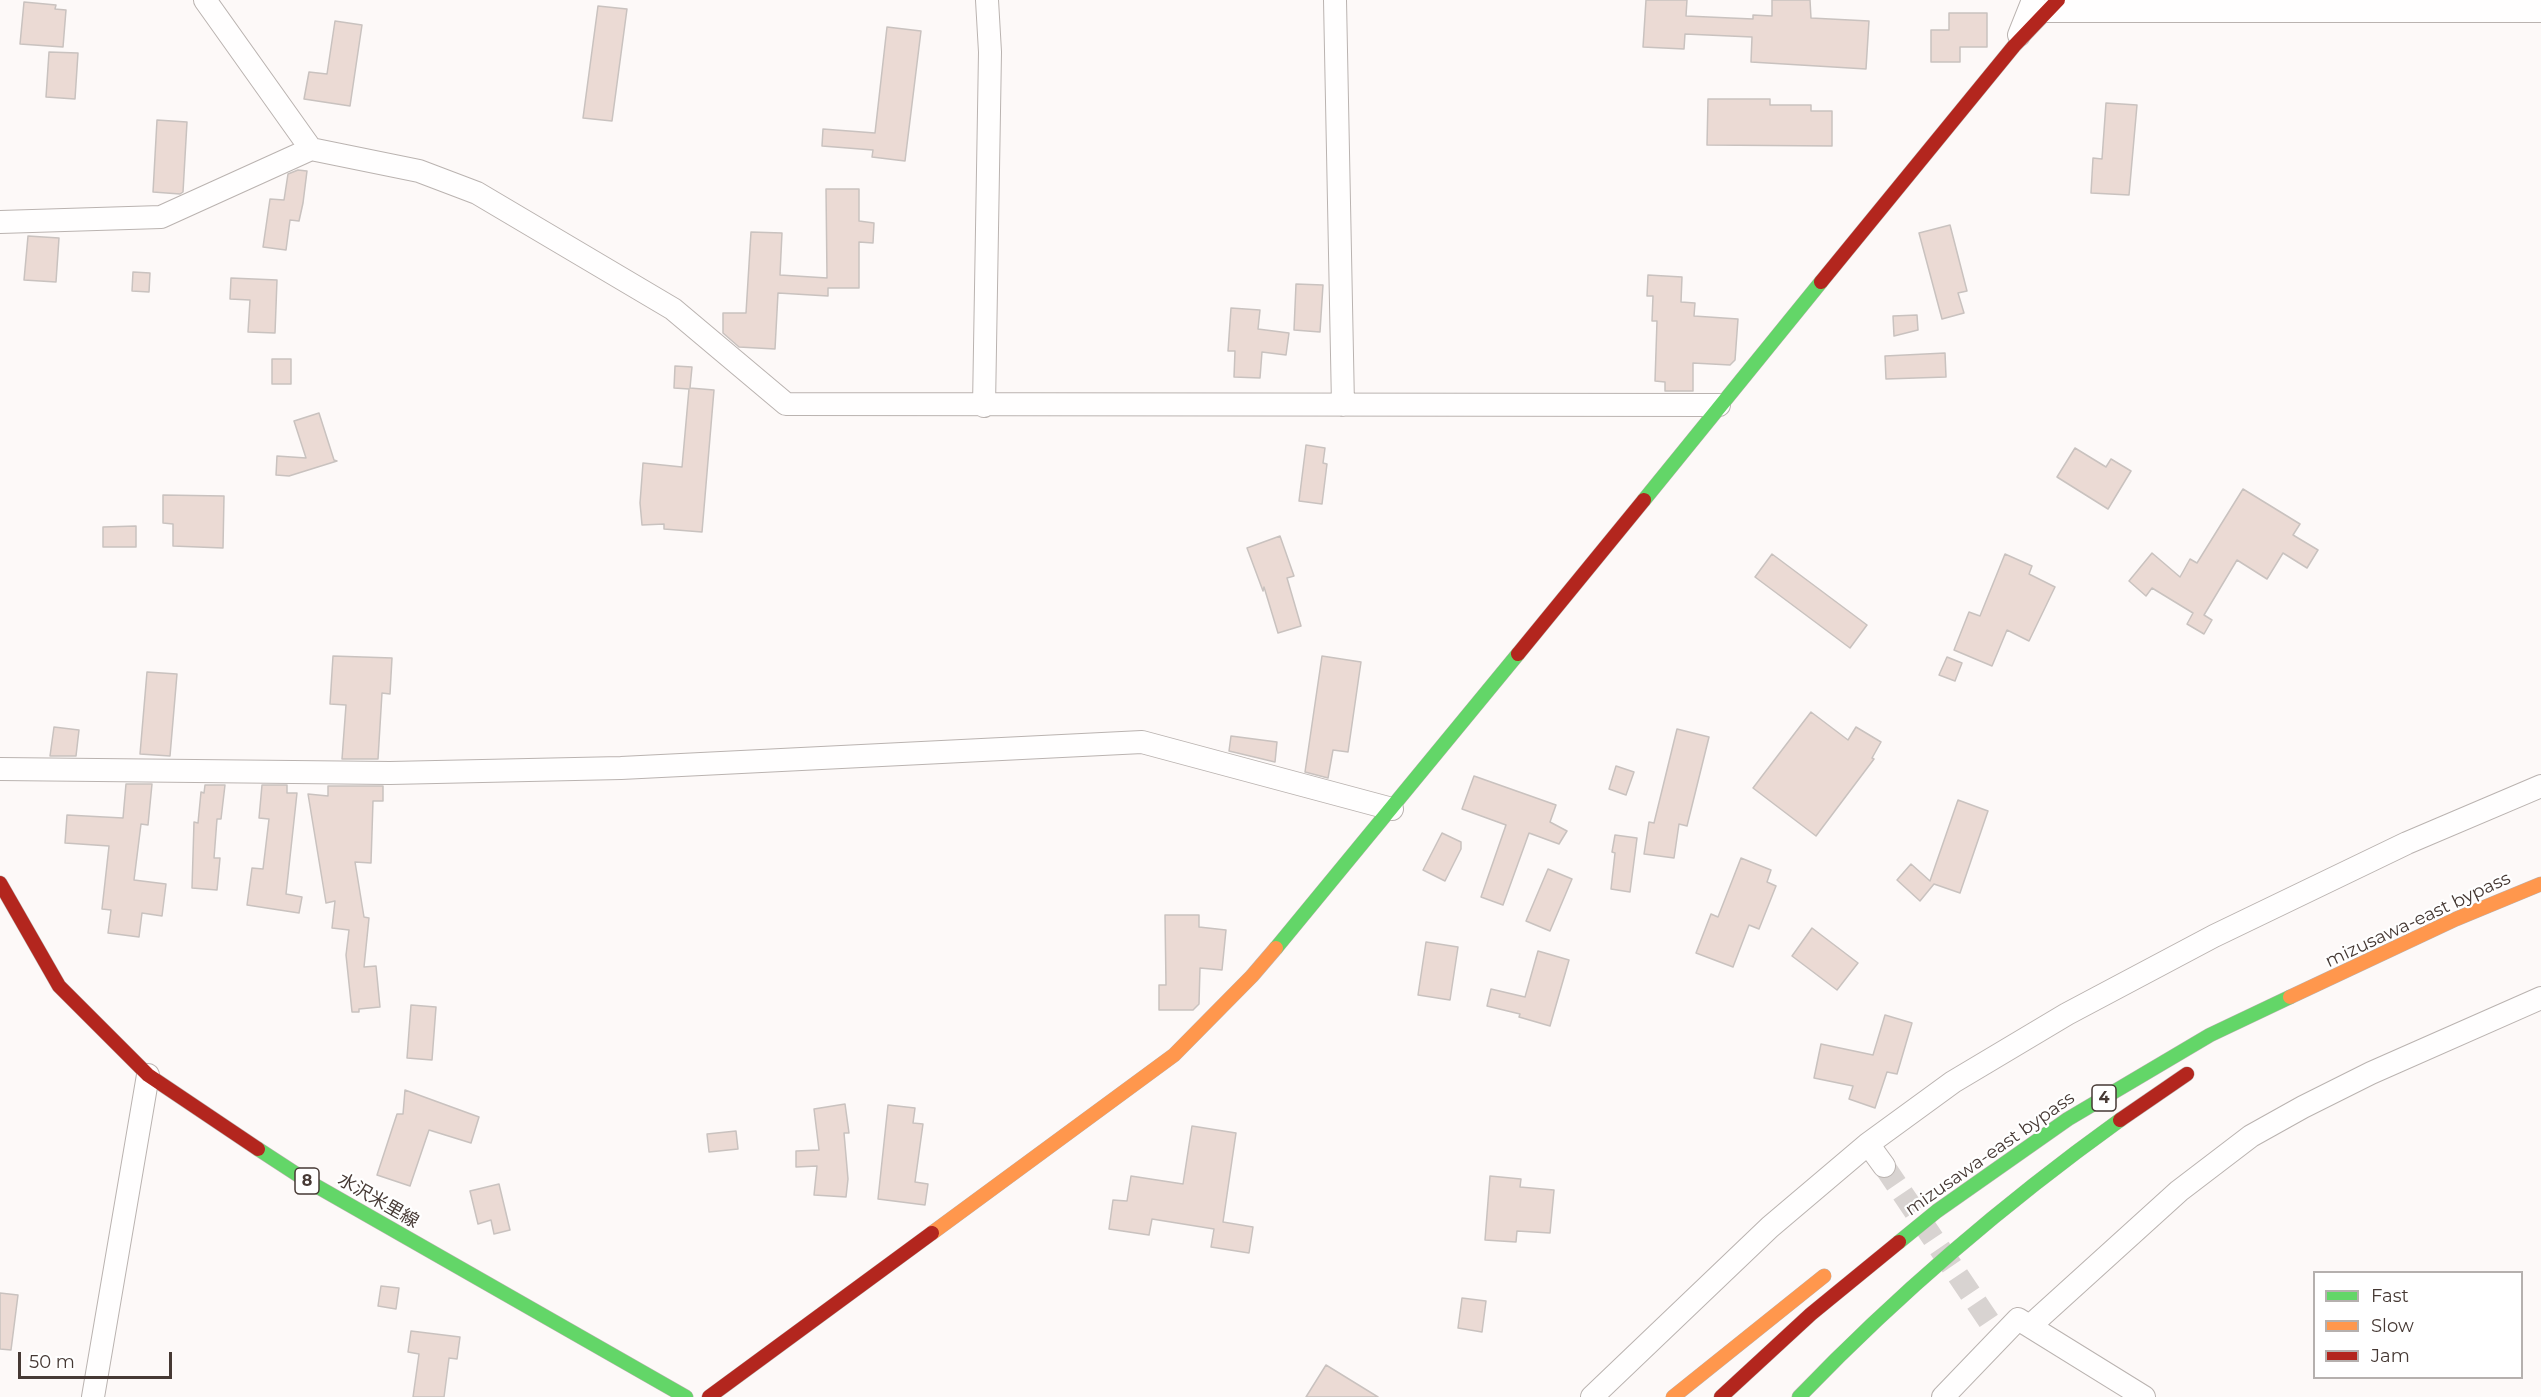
<!DOCTYPE html>
<meta charset="utf-8">
<style>
body{margin:0}
#map{position:relative;width:2541px;height:1397px;overflow:hidden;background:#fdf9f8;font-family:Montserrat,sans-serif}
canvas{display:block}
.legend{position:absolute;left:2313px;top:1271px;width:210px;height:108px;box-sizing:border-box;background:#fff;border:2px solid #b5b0ae;margin:0;padding:8px 10px;list-style:none;font-size:18px;color:#463934}
.legend li{display:flex;align-items:center;gap:12px;height:30px}
.legend b{width:30px;border:2px solid #b5b0ae}
.scale{position:absolute;left:18px;top:1352px;width:154px;height:27px;box-sizing:border-box;border:3px solid #463934;border-top:0;padding-left:8px;font-size:18px;line-height:21px;white-space:nowrap;color:#463934;-webkit-text-stroke:4px #fff;paint-order:stroke}
</style>
<div id="map">
<canvas width="2541" height="1397"></canvas>
<ul class="legend">
<li><b style="height:8px;background:#63d668"></b>Fast</li>
<li><b style="height:8px;background:#ff974d"></b>Slow</li>
<li><b style="height:8px;background:#b3261e"></b>Jam</li>
</ul>
<div class="scale">50 m</div>
</div>
<script>
const ctx = document.querySelector('canvas').getContext('2d');
ctx.lineJoin = 'round';
function fill(path, color) {
  ctx.fillStyle = color;
  ctx.fill(path, 'evenodd');
}
function strokePath(path, color, width, dash) {
  ctx.strokeStyle = color;
  ctx.lineWidth = width;
  ctx.lineCap = dash ? 'butt' : 'round';
  ctx.setLineDash(dash || []);
  ctx.stroke(path);
}
function drawText(font, color, halo, rows, align = 'center') {
  ctx.font = font + ' Montserrat,"Noto Sans JP",sans-serif';
  ctx.lineWidth = 4.5;
  ctx.setLineDash([]);
  ctx.textBaseline = 'middle';
  ctx.strokeStyle = halo;
  ctx.fillStyle = color;
  for (const [text, x, y, turn = 0] of rows) {
    ctx.save();
    ctx.translate(x, y);
    ctx.rotate((+turn || 0) * Math.PI / 180);
    ctx.textAlign = isNaN(turn) ? turn : align;
    if (halo) ctx.strokeText(text, 0, 0);
    ctx.fillText(text, 0, 0);
    ctx.restore();
  }
}
const building = new Path2D(`
 M1646 0H1687L1686 16 1753 19V15L1772 16V0H1810L1811 18 1869 21 1866 69 1751 62 1752 37 1685 34 1684 49 1643 47Z
 M24 2 56 5 55 9 66 10 63 47 20 44Z
 M598 6 627 9 612 121 583 118Z
 M1949 13H1987V47H1960V62H1931V30H1949Z
 M335 21 362 25 350 106 304 99 309 72 327 74Z
 M887 27 921 31 905 161 872 157 873 150 822 146 823 129 875 133Z
 M49 52 78 53 75 99 46 97Z
 M1708 99H1770V105H1811V111H1832V146L1707 145Z
 M2106 103 2137 105 2129 195 2091 193 2093 158 2102 159Z
 M157 120 187 122 183 192 180 194 153 192Z
 M298 170 307 171 303 203 299 221 290 220 286 250 263 247 270 199 284 200 288 174Z
 M826 189H859V221L874 223 873 243 859 242V288H828V296L778 293 775 349 739 347 723 333V313H746L751 232 782 233 780 275 827 278Z
 M1950 225 1967 291 1958 293 1964 313 1942 319 1919 233Z
 M28 236 59 238 56 282 24 280Z
 M133 272 150 273 149 292 132 291Z
 M1648 275 1682 277 1681 302 1695 303 1694 316 1738 319 1735 360 1730 365 1693 363V391H1665V382L1655 381 1657 321H1652L1653 296H1647Z
 M231 278 277 280 275 333 248 332 250 300 230 299Z
 M1296 284 1323 285 1320 332 1294 330Z
 M1231 308 1260 310 1258 329 1289 333 1286 355 1262 352 1260 378 1234 377 1235 351H1228Z
 M1917 315 1918 330 1894 336 1893 316Z
 M1945 353 1946 377 1886 379 1885 356Z
 M272 359H291V384H272Z
 M675 366 692 367 690 388 714 390 702 532 664 529V524L642 525 640 503 643 463 682 467 689 389 674 388Z
 M319 413 334 460 337 461 289 476 276 475 277 456 306 458 294 421Z
 M1306 445 1325 448 1323 463 1327 464 1322 504 1299 501Z
 M2075 448 2106 467 2111 459 2131 471 2108 509 2057 477Z
 M2243 489 2300 524 2293 535 2318 550 2307 568 2283 553 2267 579 2237 560 2204 615 2212 620 2204 634 2187 624 2193 613 2152 588 2146 596 2129 581 2152 553 2180 577 2190 559 2197 563Z
 M163 495 224 496 223 548 173 546V524L163 523Z
 M136 526V547H103V527Z
 M1280 536 1294 576 1287 578 1301 626 1278 633 1264 587 1263 591 1247 548Z
 M1772 554 1867 625 1850 648 1755 577Z
 M2005 554 2032 566 2029 574 2055 587 2029 641 2007 630 1992 666 1954 650 1969 612 1980 616Z
 M333 656 392 658 390 694 382 693 378 759H342L346 705 330 704Z
 M1322 656 1361 662 1348 752 1333 750 1328 778 1305 772Z
 M1947 657 1962 663 1955 681 1939 675Z
 M147 672 177 674 170 756 140 754Z
 M1811 712 1848 740 1856 727 1881 742 1872 758 1874 759 1816 836 1753 788Z
 M54 727 79 730 76 756H50Z
 M1677 729 1709 737 1687 826 1679 824 1674 858 1644 854 1649 822 1654 823Z
 M1231 736 1277 742 1275 762 1229 751Z
 M1616 766 1634 772 1626 795 1609 789Z
 M1474 776 1556 805 1550 822 1567 831 1559 844 1529 833 1503 905 1481 897 1506 825 1462 809Z
 M126 784H152L148 825 141 824 134 880 166 884 162 916 142 913 139 937 108 933 111 910 102 909 109 846 65 843 67 815 123 818Z
 M205 785H225L221 819H217L214 858H220L217 890 192 888 194 822 198 823 201 792 204 793Z
 M262 785H287V793H297L286 894 302 897 299 913 247 905 252 868 263 869 269 819 259 818Z
 M328 786H383V801H373L371 863 355 862 364 917 369 918 364 967 376 966 380 1007 359 1009V1012H352L346 955 349 930 332 928 335 901 326 903 308 794 328 796Z
 M1958 800 1988 811 1960 893 1934 884 1920 901 1897 880 1911 864 1930 881Z
 M1442 833 1461 842V849L1445 881 1423 870Z
 M1615 835 1637 838 1630 892 1611 889 1615 853 1612 852Z
 M1741 858 1771 870 1767 882 1776 886 1759 929 1749 925 1733 967 1696 953 1711 914 1718 917Z
 M1548 869 1572 879 1550 931 1526 921Z
 M1165 915H1199V927L1226 930 1222 970 1200 968 1199 1004 1193 1010H1159V985H1166Z
 M1812 928 1858 963 1837 990 1792 956Z
 M1426 942 1458 947 1450 1000 1418 995Z
 M1538 951 1569 960 1550 1026 1519 1017 1520 1014 1487 1006 1491 989 1525 997Z
 M411 1005 436 1007 432 1060 407 1058Z
 M1885 1015 1912 1023 1897 1074 1887 1072 1875 1108 1849 1099 1853 1086 1814 1078 1821 1044 1873 1055Z
 M405 1090 479 1117 471 1143 429 1130 410 1186 377 1175 397 1114H403Z
 M845 1104 849 1133H844L848 1179 846 1197 814 1195 817 1166 796 1167V1151L819 1150 814 1109Z
 M888 1105 915 1108 913 1123 923 1124 915 1182 928 1184 925 1205 878 1199Z
 M1192 1126 1236 1133 1223 1222 1253 1227 1249 1253 1211 1247 1214 1229 1152 1219 1149 1235 1109 1229 1113 1200 1127 1201 1131 1176 1183 1184Z
 M736 1131 738 1149 709 1152 707 1134Z
 M1490 1176 1521 1179 1520 1187 1554 1190 1550 1233 1517 1231 1516 1242 1485 1240Z
 M499 1184 510 1230 494 1234 491 1220 478 1224 470 1191Z
 M381 1286 399 1288 396 1309 378 1306Z
 M0 1293 18 1295 11 1350 0 1349Z
 M1462 1298 1486 1301 1482 1332 1458 1328Z
 M411 1331 460 1337 457 1359 449 1358 444 1397H413L419 1354 408 1352Z
 M1326 1365 1378 1397H1306Z`);
fill(building, '#ebdad4');
strokePath(building, '#c9c2bf', 1.5);
strokePath(new Path2D(`
 M1884 1166 1999 1336`), '#d8d3d1', 22, [22, 11]);
const street = new Path2D(`
 M205 0 311 149
 M1335 0 1343 405
 M2046 11H2541
 M2019 35 2033 0
 M0 222 161 217 311 149 419 171 477 193 673 309 786 404 1719 405
 M984 406 990 52 987 0
 M0 769 390 773 621 768 1142 742 1392 809
 M1868 1144 1884 1166
 M2030 1326 2179 1191 2251 1136 2303 1107 2371 1073 2541 998
 M93 1397 148 1075
 M1592 1397 1770 1227 1868 1144 1953 1082 2067 1014 2214 936 2407 843 2541 786
 M1943 1397 2018 1319 2144 1397`);
const fast = new Path2D(`
 M1644 500 1821 282
 M1276 948 1518 654
 M258 1149 304 1179 686 1397
 M1899 1242 1937 1211 2068 1119 2210 1035 2290 997
 M1799 1397C1897 1295 2006 1202 2120 1120`);
const slow = new Path2D(`
 M2290 997 2456 919 2541 884
 M932 1233 1174 1055 1252 976 1276 948
 M1673 1397 1824 1276`);
const jam = new Path2D(`
 M1821 282 2014 46 2058 0
 M1518 654 1644 500
 M0 883 59 986 148 1075 258 1149
 M2120 1120 2187 1074
 M709 1397 932 1233
 M1721 1397 1811 1314 1899 1242`);
strokePath(street, '#bab3b0', 24);
strokePath(fast, '#bab3b0', 15);
strokePath(slow, '#bab3b0', 15);
strokePath(jam, '#bab3b0', 15);
strokePath(street, '#fffefe', 22);
strokePath(fast, '#63d668', 14);
strokePath(slow, '#ff974d', 14);
strokePath(jam, '#b3261e', 14);
for (const [x, y, w] of [
 [2104,1098,24],
 [307,1181,24]
]) {
  const box = new Path2D();
  box.roundRect(x - w / 2, y - 13, w, 26, 4.5);
  ctx.fillStyle = '#fff';
  ctx.fill(box);
  strokePath(box, '#463934', 1.5);
}
drawText('bold 16px', '#463934', null, [
 ["4",2104,1098],
 ["8",307,1181]
]);
drawText('18px', '#463934', '#fff', [
 ["mizusawa-east bypass",2418,920,-25],
 ["mizusawa-east bypass",1990,1154,-35],
 ["水沢米里線",378,1201,30]
]);
</script>
